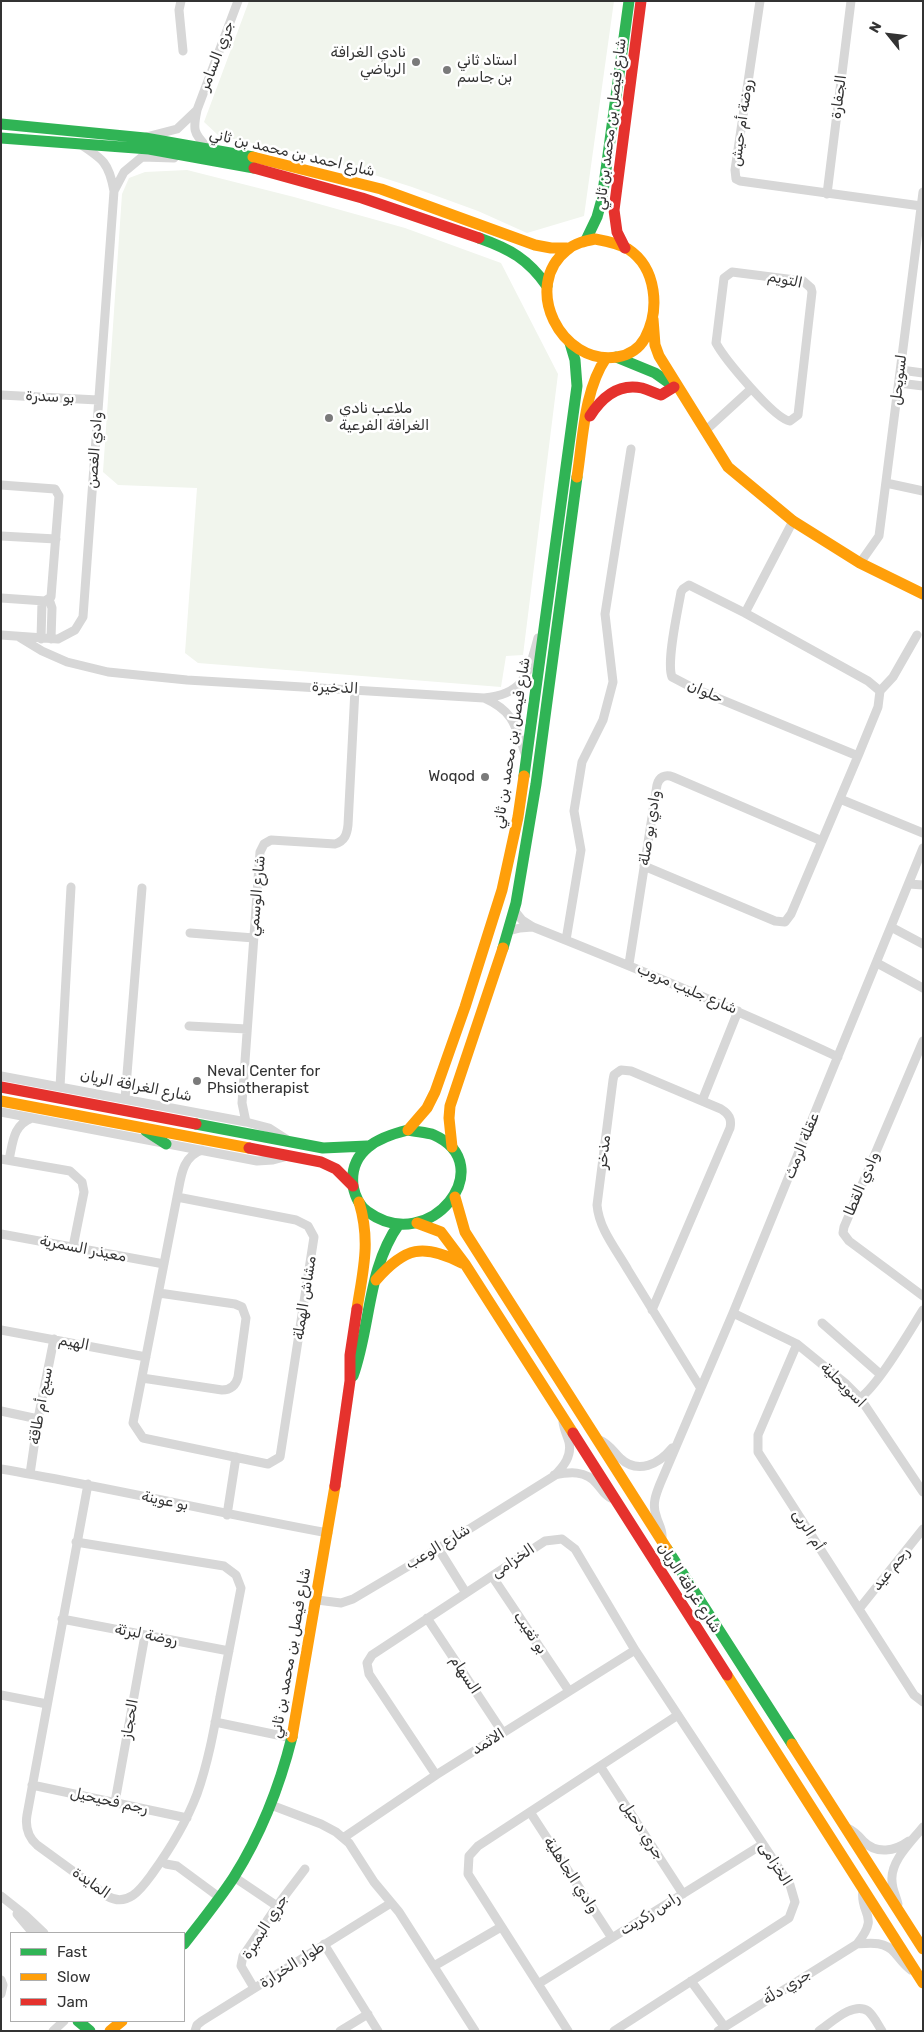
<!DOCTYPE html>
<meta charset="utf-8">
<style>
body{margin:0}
#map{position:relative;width:924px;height:2032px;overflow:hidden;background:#fff;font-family:Rubik,sans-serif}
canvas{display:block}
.frame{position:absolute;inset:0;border:2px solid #333;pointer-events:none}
.legend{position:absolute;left:10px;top:1932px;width:175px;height:90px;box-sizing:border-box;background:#fff;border:1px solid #adadad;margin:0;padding:6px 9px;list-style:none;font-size:15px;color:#333}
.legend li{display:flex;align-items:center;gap:10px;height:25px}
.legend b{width:25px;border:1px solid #adadad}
.north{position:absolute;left:864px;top:10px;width:50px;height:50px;-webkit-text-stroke:4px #fff;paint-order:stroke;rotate:299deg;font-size:14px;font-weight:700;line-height:20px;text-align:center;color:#333}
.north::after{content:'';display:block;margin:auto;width:18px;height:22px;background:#333;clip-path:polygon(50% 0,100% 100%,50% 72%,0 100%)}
</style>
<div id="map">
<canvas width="924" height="2032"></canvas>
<div class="frame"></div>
<ul class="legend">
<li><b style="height:6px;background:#30b455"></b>Fast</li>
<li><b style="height:6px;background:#ff9f0a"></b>Slow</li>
<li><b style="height:6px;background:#e5322d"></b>Jam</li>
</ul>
<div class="north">N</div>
</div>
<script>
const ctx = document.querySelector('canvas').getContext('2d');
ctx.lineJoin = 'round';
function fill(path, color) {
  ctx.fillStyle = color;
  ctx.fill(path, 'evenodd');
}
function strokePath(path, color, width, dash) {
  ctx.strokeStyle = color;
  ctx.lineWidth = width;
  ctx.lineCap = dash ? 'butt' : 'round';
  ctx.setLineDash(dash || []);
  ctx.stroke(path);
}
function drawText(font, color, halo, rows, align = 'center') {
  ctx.font = font + ' Rubik,"Noto Naskh Arabic",sans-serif';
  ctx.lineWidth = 5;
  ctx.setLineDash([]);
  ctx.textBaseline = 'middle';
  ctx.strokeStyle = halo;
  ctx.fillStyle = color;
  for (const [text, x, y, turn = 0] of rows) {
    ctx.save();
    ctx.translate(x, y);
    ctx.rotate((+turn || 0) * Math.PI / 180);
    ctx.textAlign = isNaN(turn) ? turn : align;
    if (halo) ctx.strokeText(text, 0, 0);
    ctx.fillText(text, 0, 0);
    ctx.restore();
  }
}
fill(new Path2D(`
 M249 1H614L584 216 527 233 478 211 412 187 315 156 219 136 204 122Z
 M187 170 294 197 405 228 501 263 558 374 523 655 506 656 501 687 198 663 185 653 197 488 118 485 103 472 122 194 129 178 145 172Z`), '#f1f5ed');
strokePath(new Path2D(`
 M181 1 179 10 183 51
 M760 1 735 170 736 179 740 181 921 206
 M146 137 177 129 197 110
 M207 147C193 133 193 129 197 110L238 1
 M114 191 124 172 142 157 174 158
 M827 194 851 1
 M732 272 803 281 811 288 812 292 798 415 790 421C774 419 724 358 716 343L724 278Z
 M901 370 923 373
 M899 383 923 386
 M1 395 98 400
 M705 431 751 389
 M886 483 923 491
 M1 485 55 489 59 496 51 597 45 601 1 598
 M1 536 56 539
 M860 563 879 536 923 192
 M689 585 745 613 868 681 880 691 878 707 858 756 693 688 672 677C666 662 678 610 681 592L683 589Z
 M49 599 52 608 51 639
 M745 613 793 521
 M1 635 58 639 75 630 83 617 114 191C109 163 103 159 80 144
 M19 637 42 651 67 662 108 672 187 680 484 698C525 694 528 674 538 638
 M41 639 42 601
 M880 691 893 677 917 635
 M484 698C513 711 515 724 525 753
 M840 799 923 833
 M644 866 775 921 785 922 791 914 858 756
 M909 884 923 885
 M514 910 522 920 533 927C636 968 738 1010 838 1057
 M891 927 923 944
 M508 931 520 928 532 927
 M190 933 254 938
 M566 940 581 850 574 811 582 762 603 720 613 682 605 614 631 449
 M877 963 923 988
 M629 964 657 785C659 777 665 774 673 777L822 841
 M189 1026 247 1029
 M923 1041 844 1227 843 1233 849 1241 923 1296
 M1 1076 246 1122 269 1128 286 1139
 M60 1087 71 887
 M125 1099 142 888
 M702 1101 738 1011
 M1 1112 257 1161 273 1160 288 1156
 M246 1122 242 1103 260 852 264 844 271 840 335 844C345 841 347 834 348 825L355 689
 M1 1159 70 1171 82 1182 84 1192 73 1247
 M9 1160C13 1142 13 1125 32 1118
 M177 1197 296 1220 308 1226 314 1237 280 1457 268 1464 143 1438 133 1423 177 1197C181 1179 181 1157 202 1150
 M1 1234 164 1264
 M652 1310 730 1128C732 1119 729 1114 721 1109L631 1071 621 1070 614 1075 613 1080 597 1205C599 1229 616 1249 628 1270 652 1309 676 1348 700 1387
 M733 1313 797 1344 845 1383 860 1398 923 1492
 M822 1323 880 1374
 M1 1330 146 1357
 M797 1344 758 1435V1452L914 1695 923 1702
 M142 1378 222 1390C231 1390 236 1385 238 1377L246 1318 242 1307 235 1304 159 1293
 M860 1398C879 1384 909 1332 923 1310
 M1 1411 38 1419
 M600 1440C609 1444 613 1451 620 1458 638 1475 659 1464 672 1448
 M1 1469C111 1488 219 1513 328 1533
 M30 1474 38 1419 54 1339
 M554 1475C569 1472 586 1470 597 1484 602 1489 604 1495 611 1498
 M227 1515 236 1457
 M662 1538C663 1529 658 1524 656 1515 652 1504 656 1494 660 1484L733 1313 923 848
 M76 1542 224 1566 236 1575 241 1588C234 1625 227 1661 220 1697 214 1730 208 1763 197 1794 186 1823 170 1849 152 1874 141 1889 128 1908 107 1896L37 1845C28 1837 25 1827 27 1815L88 1484
 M438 1548 466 1593
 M492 1576 569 1691
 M317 1600 341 1603 353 1599 434 1551 554 1476C564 1466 572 1456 569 1442 567 1435 564 1430 563 1422
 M859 1609 923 1529
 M427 1618 503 1733
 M62 1619 229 1651
 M1 1695 47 1704
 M215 1722 292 1738
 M600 1766 683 1894
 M436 1775 369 1674 367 1663 372 1655 545 1541 562 1539 575 1549 635 1650 790 1885 795 1902 789 1918 614 2031
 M32 1785 187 1818
 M115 1802 145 1635
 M271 1805 321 1824 336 1832 349 1843 374 1882 399 1912 475 2031
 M530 1812 612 1938
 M847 1828C854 1831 858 1835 863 1841 877 1855 895 1851 909 1841
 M343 1838 436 1775 635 1650
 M162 1861 166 1864 177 1866 219 1897
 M234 1877 277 1906
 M1 1896 25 1915 44 1933
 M898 1904C896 1896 892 1889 892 1881 890 1861 912 1841 923 1827
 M17 1914 33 1933
 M324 1944 378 2031
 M857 1944C870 1943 885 1941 895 1953 900 1959 904 1965 911 1970
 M434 1966 501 1927
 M1 1980 3 1985 1 1994
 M691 1981 724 2026
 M538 1984 763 1844
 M254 1988 241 1966 243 1956 277 1906 305 1869
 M53 2031 64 2021
 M195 2031 197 2025 202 2021 391 1903
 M340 2031 368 2014
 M568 2031 468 1874 469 1856 478 1846 678 1715
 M718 2031 857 1944C881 1914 859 1915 863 1890
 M819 2031C831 2023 853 2001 868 2011 874 2016 878 2025 882 2031`), '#d7d7d7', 9);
strokePath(new Path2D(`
 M1 124 145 138 253 157
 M1 138 149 149 254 168
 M479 238C510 249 528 259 547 286
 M586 240 597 217 602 199 629 1
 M616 357 655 373 672 385
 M524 776 577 386 575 360 570 343
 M503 948 516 903 536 784 577 477
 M196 1124 323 1148 367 1146
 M408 1130C416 1132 427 1132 434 1135 501 1165 430 1257 368 1212 359 1206 355 1196 353 1186 349 1150 379 1137 408 1130Z
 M146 1131 166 1144
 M353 1376C371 1326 367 1269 399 1224
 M667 1549 792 1744
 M184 1944C201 1922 219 1900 234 1877 261 1834 280 1785 292 1737
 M78 2021 90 2031`), '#30b455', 11);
strokePath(new Path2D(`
 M253 157 381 189 535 245 551 248H567
 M595 239C606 241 618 243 628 249 657 268 660 310 645 338 639 349 629 355 617 357 561 366 521 286 567 250 575 243 585 241 595 239Z
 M653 319 655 345 659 356 728 467 793 521 860 563 923 594
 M577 477C583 439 584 390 606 358
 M1 1101 249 1148
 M408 1130 427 1108 435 1092 465 1007 502 890 518 817 524 776
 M452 1147 449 1118 450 1106 503 948
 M455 1197 465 1232 667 1549
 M417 1223 441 1232 465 1264 573 1433
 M376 1280C405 1247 423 1243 462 1263
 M357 1309C363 1270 371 1242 359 1202
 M727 1675 923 1983
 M292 1737 335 1486
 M792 1744 923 1949
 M110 2031 122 2021`), '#ff9f0a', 11);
strokePath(new Path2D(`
 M254 168 362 198 479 238
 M625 248 617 232 614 210 641 1
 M590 416C602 397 619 383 642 388 649 390 654 393 661 395L674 387
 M1 1087 196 1124
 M249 1148 321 1162 336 1169 353 1186
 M573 1433 727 1675
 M335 1486 350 1381V1355L357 1309`), '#e5322d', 11);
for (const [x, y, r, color] of [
 [416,62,5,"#7a7a7a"],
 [447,70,5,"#7a7a7a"],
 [329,418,5,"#7a7a7a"],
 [485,777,5,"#7a7a7a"],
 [197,1081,5,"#7a7a7a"]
]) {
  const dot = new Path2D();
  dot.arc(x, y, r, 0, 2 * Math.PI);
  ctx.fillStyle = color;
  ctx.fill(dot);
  strokePath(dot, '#fff', 2);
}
drawText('15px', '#333', '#fff', [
 ["نادي الغرافة",406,53,"right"],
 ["الرياضي",406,70,"right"],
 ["استاد ثاني",457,61],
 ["بن جاسم",457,78],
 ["ملاعب نادي",339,409],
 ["الغرافة الفرعية",339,426],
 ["Woqod",475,777,"right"],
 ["Neval Center for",207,1072],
 ["Phsiotherapist",207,1089]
], 'left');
drawText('15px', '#333', '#fff', [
 ["جري السامر",217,56,-69],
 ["الجفارة",839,97,-83],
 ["روضة أم حيش",742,123,-82],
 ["شارع فيصل بن محمد بن ثاني",611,124,-83],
 ["شارع احمد بن محمد بن ثاني",292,153,13],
 ["التويم",785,280,12],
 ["لسويحل",899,380,-83],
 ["بو سدرة",50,397,3],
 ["وادي الغصن",95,450,-86],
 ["الذخيرة",335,688,3],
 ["حلوان",705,692,23],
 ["شارع فيصل بن محمد بن ثاني",512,743,-81],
 ["وادي بو صلة",650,828,-81],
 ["شارع الوسمي",257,896,-85],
 ["شارع جليب مروب",687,989,23],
 ["شارع الغرافة الريان",136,1086,11],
 ["عقلة الرمث",802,1146,-68],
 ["مذخر",604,1152,-83],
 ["وادي القطا",862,1184,-67],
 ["معيذر السمرية",83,1249,11],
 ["مشاش الهملة",305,1298,-81],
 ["الهيم",74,1343,11],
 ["اسويحلية",843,1385,45],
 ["سيج أم طاقة",41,1406,-80],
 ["بو عوينة",165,1501,12],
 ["أم الربى",808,1530,57],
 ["شارع الوعب",438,1547,-31],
 ["الخزامى",513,1561,-34],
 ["رجم عيد",891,1569,-51],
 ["شارع غرافة الريان",689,1588,57],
 ["بو ثغيب",530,1633,56],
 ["روضة لبرثة",146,1635,11],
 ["شارع فيصل بن محمد بن ثاني",291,1653,-80],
 ["السهام",465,1675,57],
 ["الحجاز",130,1719,-80],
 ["الاثمد",488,1742,-32],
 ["رجم فحيحيل",109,1801,12],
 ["جري دحيل",642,1830,57],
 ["الخزامى",775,1864,58],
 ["وادي الجاهلية",571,1875,57],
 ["المايدة",91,1883,35],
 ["راس زكريت",650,1914,-32],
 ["جري البمبرة",265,1927,-58],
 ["طوار الخرارة",292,1965,-32],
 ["جري دلّة",787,1987,-32]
]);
</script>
